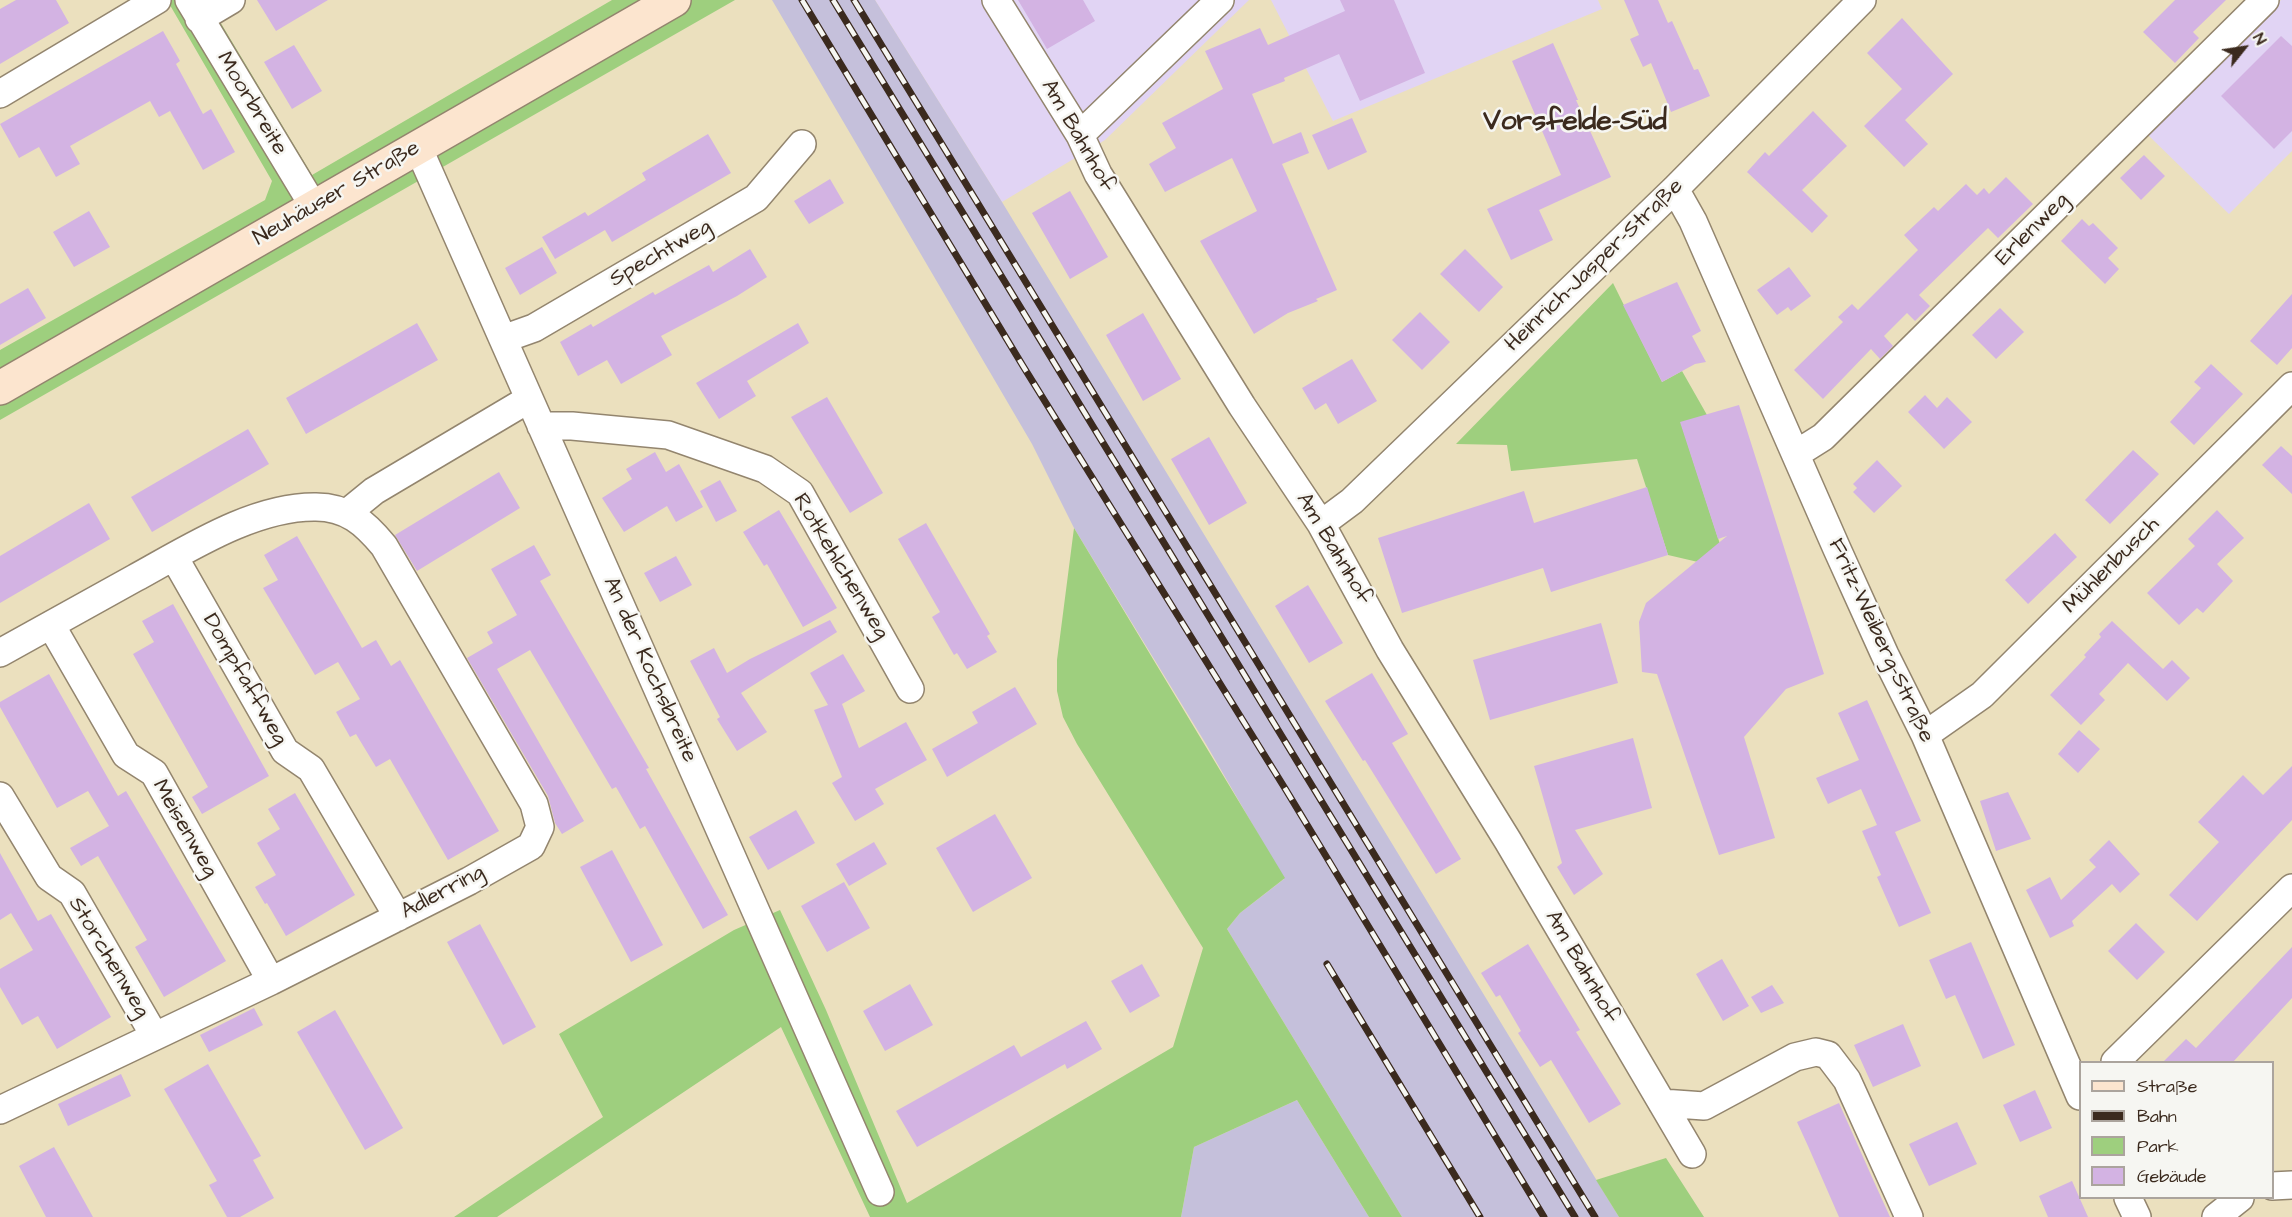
<!DOCTYPE html>
<meta charset="utf-8">
<style>
body{margin:0}
#map{position:relative;width:2292px;height:1217px;overflow:hidden;background:#ebe0be;font-family:"Architects Daughter",sans-serif}
canvas{display:block}
.legend{position:absolute;left:2079px;top:1061px;width:195px;height:138px;box-sizing:border-box;background:#f6f6f2;border:2px solid #aba49d;margin:0;padding:8px 10px;list-style:none;font-size:18px;color:#3b2a1e}
.legend li{display:flex;align-items:center;gap:12px;height:30px}
.legend b{width:30px;border:2px solid #aba49d}
.north{position:absolute;left:2214px;top:18px;width:60px;height:60px;-webkit-text-stroke:4px #f6f6f2;paint-order:stroke;rotate:60deg;font-size:16px;font-weight:700;line-height:24px;text-align:center;color:#3b2a1e}
.north::after{content:'';display:block;margin:auto;width:21px;height:27px;background:#3b2a1e;clip-path:polygon(50% 0,100% 100%,50% 72%,0 100%)}
</style>
<div id="map">
<canvas width="2292" height="1217"></canvas>
<ul class="legend">
<li><b style="height:8px;background:#fce5cf"></b>Straße</li>
<li><b style="height:8px;background:#3b2a1e"></b>Bahn</li>
<li><b style="height:16px;background:#9ecf7e"></b>Park</li>
<li><b style="height:16px;background:#d3b3e3"></b>Gebäude</li>
</ul>
<div class="north">N</div>
</div>
<script>
const ctx = document.querySelector('canvas').getContext('2d');
ctx.lineJoin = 'round';
function fill(path, color) {
  ctx.fillStyle = color;
  ctx.fill(path, 'evenodd');
}
function strokePath(path, color, width, dash) {
  ctx.strokeStyle = color;
  ctx.lineWidth = width;
  ctx.lineCap = dash ? 'butt' : 'round';
  ctx.setLineDash(dash || []);
  ctx.stroke(path);
}
function drawText(font, color, halo, rows, align = 'center') {
  ctx.font = font + ' "Architects Daughter",sans-serif';
  ctx.lineWidth = 5;
  ctx.setLineDash([]);
  ctx.textBaseline = 'middle';
  ctx.strokeStyle = halo;
  ctx.fillStyle = color;
  for (const [text, x, y, turn = 0] of rows) {
    ctx.save();
    ctx.translate(x, y);
    ctx.rotate((+turn || 0) * Math.PI / 180);
    ctx.textAlign = isNaN(turn) ? turn : align;
    if (halo) ctx.strokeText(text, 0, 0);
    ctx.fillText(text, 0, 0);
    ctx.restore();
  }
}
fill(new Path2D(`
 M875 0H1249L1105 140 1002 202Z
 M1271 0H1598L1602 9 1333 121Z
 M2281 0H2292V151L2229 214 2147 134Z`), '#e1d4f4');
fill(new Path2D(`
 M772 0H875L1002 202 1619 1217H1402L1227 929 1240 913 1284 879 1206 744 1074 528 1032 444Z
 M1297 1100 1369 1217H1181L1194 1147Z`), '#c5c0db');
fill(new Path2D(`
 M167 0H207L312 175 612 0H735L0 420V350L265 200 272 181Z
 M1613 283 1662 382 1682 371 1707 415 1681 423 1728 569 1668 555 1637 459 1511 471 1507 445 1456 444Z
 M1074 528 1285 878 1240 913 1227 929 1402 1217H1369L1297 1100 1194 1147 1181 1217H870L781 1027 497 1217H454L603 1117 559 1034 734 930 780 910 826 1010 907 1203 1173 1047 1203 948 1077 744 1063 717 1057 691V660Z
 M1666 1158 1704 1217H1619L1596 1180Z`), '#9ecf7e');
fill(new Path2D(`
 M16 0H56L69 23 0 64V9Z
 M257 0H328L276 31Z
 M1018 0H1083L1095 21 1047 49Z
 M1340 0H1394L1425 73 1360 101 1339 54 1284 78 1285 81 1252 94 1273 144 1301 132 1309 153 1282 164 1337 290 1316 299 1318 301 1288 313 1254 334 1200 241 1257 211 1232 158 1165 192 1149 164 1176 148 1162 123 1223 89 1205 51 1260 28 1268 45 1345 11Z
 M1624 0H1658L1668 23 1672 21 1694 70 1698 69 1710 96 1671 112 1651 63 1643 67 1630 39 1639 35Z
 M2175 0H2226L2193 32 2199 38 2175 63 2143 32Z
 M1902 18 1953 74 1905 120 1928 144 1904 167 1864 126 1902 89 1867 53Z
 M163 31 180 61 176 64 203 114 211 109 235 152 203 170 170 111 159 117 150 101 70 146 80 164 56 177 39 147 19 158 0 124Z
 M2281 36 2292 46V131L2274 149 2221 96Z
 M1553 43 1578 100H1576L1611 177 1539 210 1553 240 1511 260 1487 209 1561 175 1512 61Z
 M294 45 322 91 292 109 264 62Z
 M1813 111 1847 146 1802 190 1828 216 1812 233 1747 172 1765 152 1769 156Z
 M1352 118 1367 152 1328 170 1312 135Z
 M708 134 731 173 612 242 605 230 555 259 542 237 585 212 588 216 646 180 642 173Z
 M2144 155 2165 176 2141 200 2120 178Z
 M2006 177 2033 204 1998 238 1988 228 1919 295 1930 306 1915 321 1907 313 1884 336 1893 346 1880 359 1871 349 1823 399 1794 370 1843 322 1838 317 1852 304 1858 310 1918 250 1904 235 1934 207 1938 211 1966 184 1977 195 1984 188 1989 194Z
 M830 179 844 203 809 224 794 201Z
 M1070 191 1108 257 1070 279 1032 213Z
 M89 211 110 247 74 267 53 232Z
 M2082 219 2089 226 2093 223 2118 248 2108 258 2119 269 2105 284 2061 241Z
 M542 247 557 273 520 295 505 268Z
 M750 249 767 277 737 296 661 336 672 355 621 384 607 360 578 376 560 342 591 324 593 327 653 292 655 295 709 265 713 272Z
 M1465 249 1503 287 1479 312 1440 274Z
 M1789 267 1811 296 1791 311 1788 307 1777 315 1757 290Z
 M1677 282 1701 331 1692 336 1706 362 1695 364 1662 382 1623 305Z
 M28 288 46 318 0 345V304Z
 M2292 294V348L2277 365 2250 341Z
 M2000 308 2024 332 1996 359 1972 335Z
 M1420 312 1450 342 1422 370 1392 340Z
 M1143 313 1181 379 1143 401 1106 335Z
 M417 323 438 360 306 434 286 398Z
 M798 323 809 343 747 381 756 396 719 419 696 383Z
 M1352 359 1377 401 1338 424 1326 403 1315 410 1302 388Z
 M2211 364 2243 394 2194 445 2170 422 2201 388 2194 382Z
 M1925 395 1937 408 1947 397 1972 422 1944 449 1908 412Z
 M827 397 883 493 850 513 791 417Z
 M1739 405 1824 674 1786 689 1744 737 1775 838 1719 855 1657 674 1642 672 1639 622 1646 603 1727 536 1718 539 1680 422Z
 M248 429 269 464 152 532 131 497Z
 M1209 437 1247 503 1209 525 1171 459Z
 M2281 446 2292 456V494L2262 465Z
 M2133 450 2159 474 2110 524 2085 500Z
 M655 452 666 472 679 464 703 507 676 522 667 506 624 532 602 498 632 479 626 469Z
 M1877 460 1902 486 1874 513 1853 492 1857 488 1853 484Z
 M499 472 520 508 417 571 395 535Z
 M720 480 737 511 716 522 700 491Z
 M1647 487 1668 555 1551 592 1543 568 1402 613 1378 538 1524 491 1534 523Z
 M89 503 110 539 0 603V556Z
 M779 510 837 608 803 627 767 564 764 566 743 532Z
 M2217 510 2244 538 2217 564 2233 581 2203 613 2197 608 2179 625 2147 593 2195 546 2188 539Z
 M926 523 990 634 987 636 997 652 967 669 957 653 954 655 932 617 940 612 898 539Z
 M2055 533 2077 557 2028 604 2005 580Z
 M297 536 362 648 376 640 391 666 400 660 499 831 448 860 390 759 376 767 356 734 350 737 336 712 360 699 338 662 315 675 263 588 278 580 264 555Z
 M534 545 551 575 540 581 649 768 646 769 728 915 703 929 645 826 640 829 616 787 612 789 530 650 497 669 584 821 562 834 555 823 548 796 467 658 493 643 487 632 517 615 491 569Z
 M676 556 692 585 660 602 644 573Z
 M1308 585 1343 643 1309 663 1275 606Z
 M173 604 269 776 202 814 192 797 208 787 133 654 154 642 142 621Z
 M830 620 837 632 741 693 767 732 737 751 717 719 720 717 690 661 714 648 727 673 750 659Z
 M2112 621 2163 669 2172 660 2190 678 2167 701 2128 663 2099 694 2105 700 2081 725 2050 695 2086 657 2084 655 2101 637 2099 634Z
 M1601 623 1618 683 1490 720 1473 660Z
 M843 654 865 691 842 704 859 748 906 722 927 760 875 789 884 804 855 821 832 783 842 777 814 710 828 705 810 673Z
 M1372 673 1408 734 1392 743 1461 859 1436 874 1365 760 1363 761 1325 701Z
 M49 674 118 796 126 791 226 961 164 997 135 947 147 940 98 856 81 866 70 848 109 826 88 791 57 808 0 707V702Z
 M1015 687 1037 724 947 777 932 749 978 723 972 712Z
 M1867 700 1921 821 1895 832 1931 913 1899 927 1877 877 1881 875 1862 831 1877 825 1861 789 1828 804 1816 778 1859 760 1838 713Z
 M2079 730 2100 749 2078 773 2058 754Z
 M1633 738 1652 808 1575 830 1603 874 1574 895 1557 867 1562 863 1534 766Z
 M2292 766V820L2197 921 2169 895 2219 842 2198 822 2243 775 2263 795Z
 M2008 792 2031 839 1996 851 1980 801Z
 M295 793 355 895 286 936 267 903 265 904 255 887 276 875 257 843 280 829 268 809Z
 M796 810 815 843 768 870 749 837Z
 M995 814 1032 878 973 912 936 848Z
 M2109 840 2140 874 2120 893 2112 884 2072 921 2074 926 2050 938 2026 890 2050 877 2061 900 2096 867 2089 860Z
 M874 842 887 864 849 886 836 864Z
 M612 850 663 945 631 962 580 867Z
 M0 853 38 921 51 914 111 1017 57 1049 38 1016 22 1025 0 987V969L33 950 11 913 0 920Z
 M844 882 870 928 827 952 801 906Z
 M2136 923 2165 952 2137 980 2108 951Z
 M480 924 536 1027 503 1045 447 942Z
 M1971 942 2015 1045 1983 1059 1955 995 1946 999 1929 960Z
 M1528 944 1580 1030 1576 1032 1621 1104 1589 1123 1551 1060 1540 1067 1518 1033 1521 1031 1500 995 1496 997 1481 973Z
 M2292 947V998L2233 1062H2163L2186 1039 2196 1048Z
 M1722 959 1749 1006 1723 1021 1696 974Z
 M1142 964 1160 996 1130 1013 1111 981Z
 M910 984 933 1025 885 1051 863 1011Z
 M1772 985 1784 1003 1761 1013 1751 997Z
 M254 1008 263 1025 209 1052 200 1035Z
 M335 1010 403 1128 365 1150 297 1032Z
 M1086 1021 1102 1049 1067 1069 1065 1064 917 1147 896 1111 1014 1045 1021 1057Z
 M1903 1024 1921 1066 1873 1087 1854 1045Z
 M208 1064 261 1156 253 1160 274 1198 240 1217H227L209 1185 217 1181 164 1089Z
 M121 1074 131 1096 68 1126 58 1104Z
 M2035 1090 2052 1128 2020 1142 2003 1105Z
 M1839 1103 1871 1175 1890 1217H1839L1808 1146 1797 1122Z
 M1957 1122 1977 1164 1929 1186 1909 1144Z
 M54 1147 78 1190 93 1217H46L19 1166Z
 M2072 1181 2088 1217H2048L2039 1196Z`), '#d3b3e3');
const minor = new Path2D(`
 M189 0 314 207
 M996 0 1080 135 1098 174 1242 406 1321 524 1390 650 1508 841 1692 1154
 M199 19 231 0
 M0 94 157 0
 M1080 135 1220 0
 M418 147 880 1192
 M1675 189 1693 221 1837 549 1885 655 1925 735 2080 1096
 M503 339 534 328 756 198 802 144
 M541 426H572L668 435 765 469 800 493 910 689
 M1796 454 1823 437 2265 0
 M347 513 374 491 529 399
 M1321 524 1352 501 1675 189 1862 0
 M174 557 285 751 311 769 398 917
 M51 625 126 755 154 773 271 981
 M0 653C45 628 90 603 135 578 188 549 254 506 316 507 347 507 365 523 384 546L534 804 540 827 531 846 469 881 271 981 0 1110
 M1925 735 1982 695 2292 386
 M0 796 49 877 72 893 154 1035
 M2115 1062 2292 888
 M1662 1103 1704 1106 1795 1057 1816 1052 1828 1055 1847 1080 1909 1217
 M2272 1186 2292 1185
 M2128 1198 2137 1217
 M2216 1217 2240 1198`);
const secondary = new Path2D(`
 M0 388 674 0`);
strokePath(minor, '#93856e', 30);
strokePath(secondary, '#93856e', 36);
strokePath(minor, '#fff', 27);
strokePath(secondary, '#fce5cf', 33);
const rail = new Path2D(`
 M802 0 1023 366 1286 790 1544 1217
 M833 0 1575 1217
 M854 0 1595 1217
 M1327 964 1480 1217`);
strokePath(rail, '#3b2a1e', 7);
strokePath(rail, '#f6f6f2', 4.5, [14]);
drawText('22px', '#3b2a1e', '#f6f6f2', [
 ["Moorbreite",251,104,59],
 ["Am Bahnhof",1077,136,60],
 ["Neuhäuser Straße",337,194,-30],
 ["Erlenweg",2033,230,-45],
 ["Spechtweg",661,254,-30],
 ["Heinrich-Jasper-Straße",1595,266,-44],
 ["Am Bahnhof",1333,549,59],
 ["Mühlenbusch",2112,566,-45],
 ["Rotkehlchenweg",840,567,59],
 ["Fritz-Weiberg-Straße",1880,641,65],
 ["An der Kochsbreite",649,670,66],
 ["Dompfaffweg",244,680,60],
 ["Meisenweg",184,829,60],
 ["Adlerring",443,893,-28],
 ["Storchenweg",108,958,59],
 ["Am Bahnhof",1581,967,60]
]);
drawText('bold 28px', '#3b2a1e', '#f6f6f2', [
 ["Vorsfelde-Süd",1575,123]
]);
</script>
